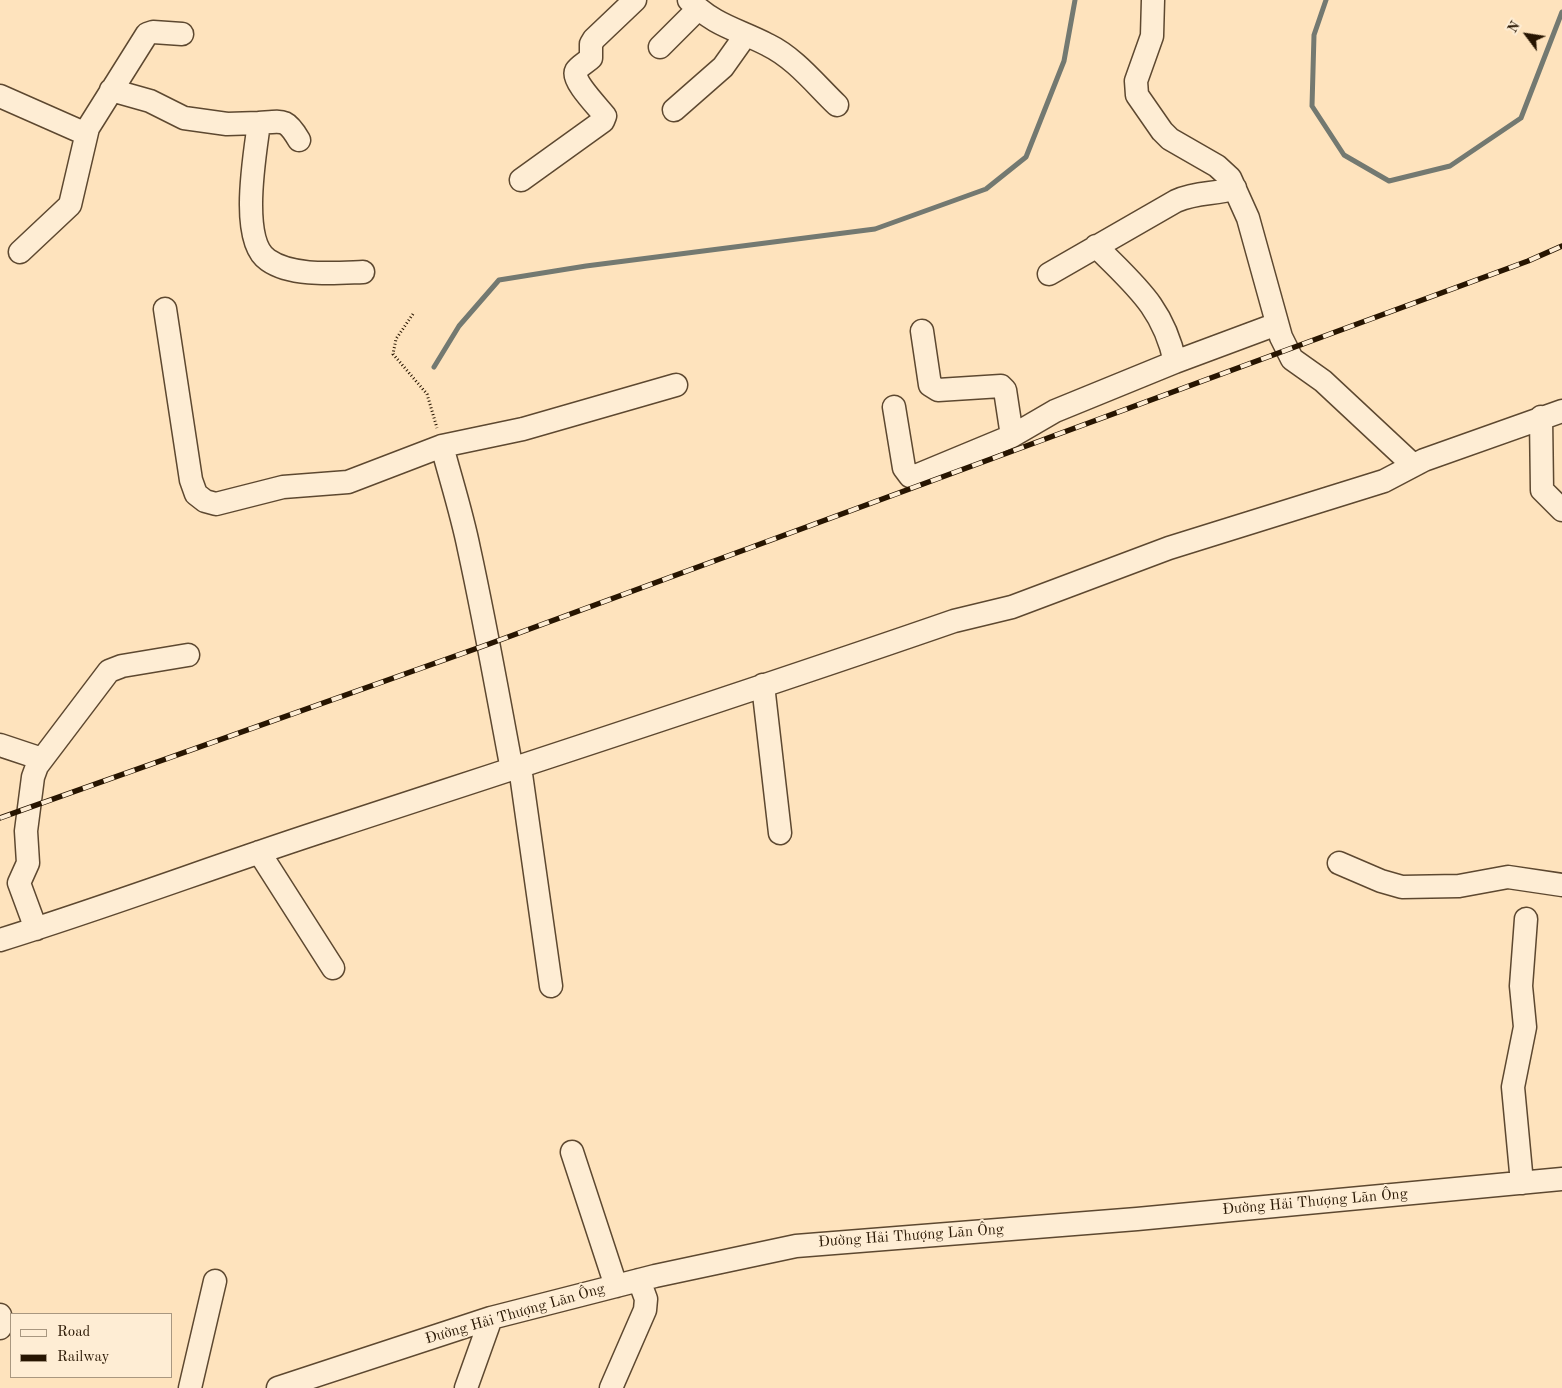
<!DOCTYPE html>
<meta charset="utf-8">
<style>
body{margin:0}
#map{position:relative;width:1562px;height:1388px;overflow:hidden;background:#fee3bd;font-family:"Old Standard TT",serif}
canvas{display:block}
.legend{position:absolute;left:10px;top:1313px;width:162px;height:65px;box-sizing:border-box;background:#feedd4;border:1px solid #a89780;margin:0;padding:6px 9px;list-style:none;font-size:15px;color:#271501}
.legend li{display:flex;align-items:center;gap:10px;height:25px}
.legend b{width:25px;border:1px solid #a89780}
.north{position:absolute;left:1502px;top:10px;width:50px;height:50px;-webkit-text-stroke:4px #feedd4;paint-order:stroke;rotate:301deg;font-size:14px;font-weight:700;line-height:20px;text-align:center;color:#271501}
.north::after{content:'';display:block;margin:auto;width:18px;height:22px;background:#271501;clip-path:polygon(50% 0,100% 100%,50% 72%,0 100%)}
</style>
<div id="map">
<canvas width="1562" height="1388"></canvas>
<ul class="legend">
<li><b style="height:6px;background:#feedd4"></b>Road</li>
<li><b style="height:6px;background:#271501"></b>Railway</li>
</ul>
<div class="north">N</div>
</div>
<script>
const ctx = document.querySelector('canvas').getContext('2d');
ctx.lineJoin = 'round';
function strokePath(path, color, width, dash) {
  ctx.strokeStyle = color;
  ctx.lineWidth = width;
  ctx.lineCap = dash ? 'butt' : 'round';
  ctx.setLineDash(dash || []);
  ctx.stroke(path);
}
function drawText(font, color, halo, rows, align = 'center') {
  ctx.font = font + ' "Old Standard TT",serif';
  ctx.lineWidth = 4;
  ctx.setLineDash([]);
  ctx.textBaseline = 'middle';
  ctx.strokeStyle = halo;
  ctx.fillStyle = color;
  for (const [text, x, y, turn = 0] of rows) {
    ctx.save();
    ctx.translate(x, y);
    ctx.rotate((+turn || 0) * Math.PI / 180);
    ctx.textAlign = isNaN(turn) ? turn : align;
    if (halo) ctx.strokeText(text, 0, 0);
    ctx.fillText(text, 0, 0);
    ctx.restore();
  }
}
strokePath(new Path2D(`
 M1326 0 1314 35 1312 106 1344 155 1389 181 1450 166 1521 118 1562 12
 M434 367 459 326 499 280 586 266 875 229 986 189 1026 157 1064 61 1075 0`), '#737971', 5);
const minor = new Path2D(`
 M689 0C715 26 737 29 768 45 795 58 816 85 837 105
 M1153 0 1152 36 1136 81 1137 95 1162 131 1170 139 1217 166 1230 178 1248 218 1281 337 1292 359 1323 381 1413 465
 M660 47 698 9
 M111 90 150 101 184 118 227 124 259 123
 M0 96 77 130 83 131 88 128 147 34 153 32 182 34
 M674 110 723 67 745 36
 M299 140C286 118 283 121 259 123 255 154 239 241 268 260 292 277 335 273 363 272
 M521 180 603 121 605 116C599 108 571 80 576 71 579 66 587 62 591 58V44L594 39 635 0
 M1096 246C1134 285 1163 306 1175 362L1277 324
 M20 252 70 205 88 128
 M1049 274 1176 201C1199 191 1215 195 1235 188
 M165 309 191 480 196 494 205 501 216 504 283 487 348 482 442 446 523 429 676 385
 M922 331 930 385 938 390 1001 386 1005 390 1012 436
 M894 407 904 468 910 476 918 475 1012 436 1055 411 1175 362
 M1541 417 1542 490 1562 510
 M442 446C451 480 462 514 469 549 485 622 498 696 512 770
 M763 685 780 833
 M0 745 42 759
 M520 767 551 986
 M259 852 333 968
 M1339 863 1381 881 1402 887 1459 886 1508 877 1562 885
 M36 929 19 883 28 863 26 831 33 777 37 766 109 671 122 666 188 655
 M0 940C113 905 223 863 335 827 542 759 749 692 954 621L1012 607 1169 548 1384 481 1424 460 1562 411
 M572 1152 616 1286
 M1522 1183 1513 1087 1525 1027 1521 986 1526 919
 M0 1315V1328
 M190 1388 215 1281
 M278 1388 491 1318 655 1276 796 1246 1137 1219 1562 1179
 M466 1388 491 1318
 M611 1388 645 1310 646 1299 639 1280`);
strokePath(minor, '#5d4830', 25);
strokePath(new Path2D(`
 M413 314 396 339 393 354 427 394 437 428`), '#271501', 3, [1, 2.5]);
strokePath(minor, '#feedd4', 22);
const rail = new Path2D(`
 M0 818 489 644 1528 261 1562 246`);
strokePath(rail, '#271501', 5.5);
strokePath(rail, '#feedd4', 4, [11]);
drawText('15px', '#271501', '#feedd4', [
 ["Đường Hải Thượng Lãn Ông",1315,1202,-5],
 ["Đường Hải Thượng Lãn Ông",911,1236,-4],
 ["Đường Hải Thượng Lãn Ông",515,1314,-16]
]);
</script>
